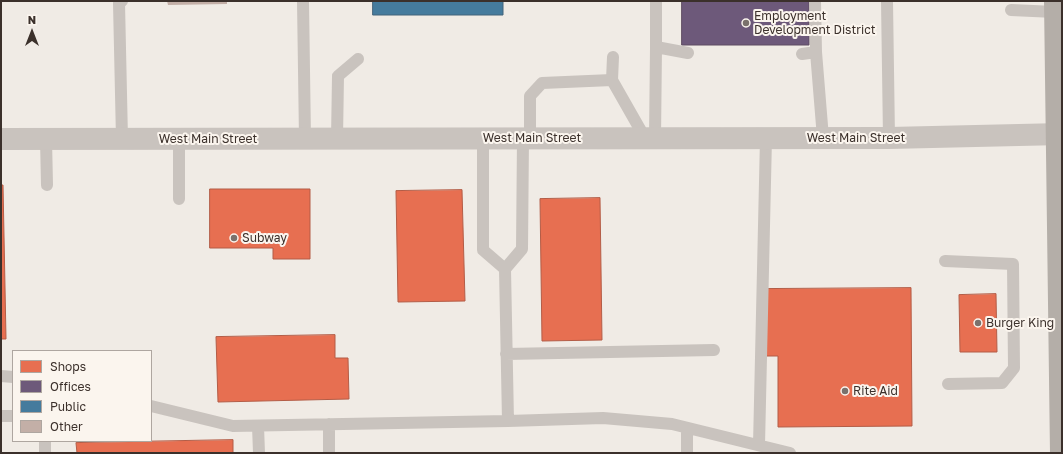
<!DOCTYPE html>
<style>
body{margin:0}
#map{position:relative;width:1063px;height:454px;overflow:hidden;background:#f0ebe5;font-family:"Golos Text",sans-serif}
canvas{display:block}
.frame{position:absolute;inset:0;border:2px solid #3b302b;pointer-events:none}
.legend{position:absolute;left:12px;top:350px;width:140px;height:92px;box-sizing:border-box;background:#fbf5ee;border:1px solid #aea6a0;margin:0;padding:5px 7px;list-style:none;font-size:12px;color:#3b302b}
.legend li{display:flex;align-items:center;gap:8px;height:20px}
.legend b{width:20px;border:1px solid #aea6a0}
.north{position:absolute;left:12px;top:12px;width:40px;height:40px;-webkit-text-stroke:3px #fbf5ee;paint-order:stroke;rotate:0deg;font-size:11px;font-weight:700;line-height:16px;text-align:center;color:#3b302b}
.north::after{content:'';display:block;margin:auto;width:14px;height:18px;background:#3b302b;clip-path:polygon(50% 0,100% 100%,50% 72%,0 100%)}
</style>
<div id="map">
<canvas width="1063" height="454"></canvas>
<div class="frame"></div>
<ul class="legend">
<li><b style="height:11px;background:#e76f51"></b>Shops</li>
<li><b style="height:11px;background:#6d597a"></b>Offices</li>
<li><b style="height:11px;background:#457b9d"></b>Public</li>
<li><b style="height:11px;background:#c3afa7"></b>Other</li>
</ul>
<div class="north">N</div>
</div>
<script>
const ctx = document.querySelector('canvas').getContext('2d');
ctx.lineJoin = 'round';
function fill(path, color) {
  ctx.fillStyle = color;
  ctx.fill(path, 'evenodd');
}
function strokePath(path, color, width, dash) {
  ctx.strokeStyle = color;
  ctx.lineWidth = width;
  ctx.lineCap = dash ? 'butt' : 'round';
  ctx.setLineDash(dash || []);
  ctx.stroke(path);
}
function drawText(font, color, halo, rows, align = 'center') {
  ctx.font = font + ' "Golos Text",sans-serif';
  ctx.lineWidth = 4;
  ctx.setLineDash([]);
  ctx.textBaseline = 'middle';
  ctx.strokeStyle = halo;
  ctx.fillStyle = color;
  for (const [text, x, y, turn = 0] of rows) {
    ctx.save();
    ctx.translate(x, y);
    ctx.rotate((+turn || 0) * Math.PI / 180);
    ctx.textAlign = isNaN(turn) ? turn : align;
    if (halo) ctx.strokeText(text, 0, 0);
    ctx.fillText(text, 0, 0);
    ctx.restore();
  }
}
const shops = new Path2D(`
 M1 185H3L6 339H1Z
 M210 189H310V259H273V248H210Z
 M462 190 465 301 398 302 396 191Z
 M600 198 602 340 542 341 540 199Z
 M911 288 912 426 778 427V356H763L762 289Z
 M996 294 997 352H960L959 295Z
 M335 335V358H348L349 399 218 402 216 337Z
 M233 440V453H77L76 443Z`);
fill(shops, '#e76f51');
strokePath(shops, '#b35c46', 1);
const offices = new Path2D(`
 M682 1H809V45H682Z`);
fill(offices, '#6d597a');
strokePath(offices, '#5e4d62', 1);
const public = new Path2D(`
 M373 1H503V15H373Z`);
fill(public, '#457b9d');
strokePath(public, '#42647b', 1);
fill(new Path2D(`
 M167 1H227V4L168 5Z`), '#c3afa7');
strokePath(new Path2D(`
 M122 1 119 3 122 139
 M303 1 305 139
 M815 1 816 52
 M887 1 889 138
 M1011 10 1055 12
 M656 47V1
 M802 54 816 52 823 138
 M613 57 612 80 645 138
 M483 138V250L505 269 522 249 523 138
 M530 138V96L542 83 612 80
 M46 139 47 185
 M179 139V199
 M337 139 338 76 358 59
 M655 139 656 47 688 53
 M945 261 1013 264 1014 368 1002 383 948 384
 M505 269 508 421
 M506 354 714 350
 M1 376 13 377
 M151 406 233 426 508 421 603 418 672 424 790 453
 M1 416H13
 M329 424V453
 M258 426 259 453
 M687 428V453
 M45 441V453
 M759 445 766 138`), '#c9c3be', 12);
strokePath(new Path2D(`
 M1 139 889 138 1062 134`), '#c9c3be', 22);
strokePath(new Path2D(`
 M1055 1 1061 453`), '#b4aea8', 22);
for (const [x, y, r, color] of [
 [746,23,4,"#7a716c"],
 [234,238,4,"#7a716c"],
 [978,323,4,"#7a716c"],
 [845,391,4,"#7a716c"]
]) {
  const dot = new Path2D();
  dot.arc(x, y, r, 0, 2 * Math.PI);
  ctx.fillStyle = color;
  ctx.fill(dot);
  strokePath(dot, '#fbf5ee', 1.5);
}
drawText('12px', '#3b302b', '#fbf5ee', [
 ["Employment",754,16],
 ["Development District",754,30],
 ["Subway",242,238],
 ["Burger King",986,323],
 ["Rite Aid",853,391]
], 'left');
drawText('12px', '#3b302b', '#fbf5ee', [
 ["West Main Street",532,138],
 ["West Main Street",856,138],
 ["West Main Street",208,139]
]);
</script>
